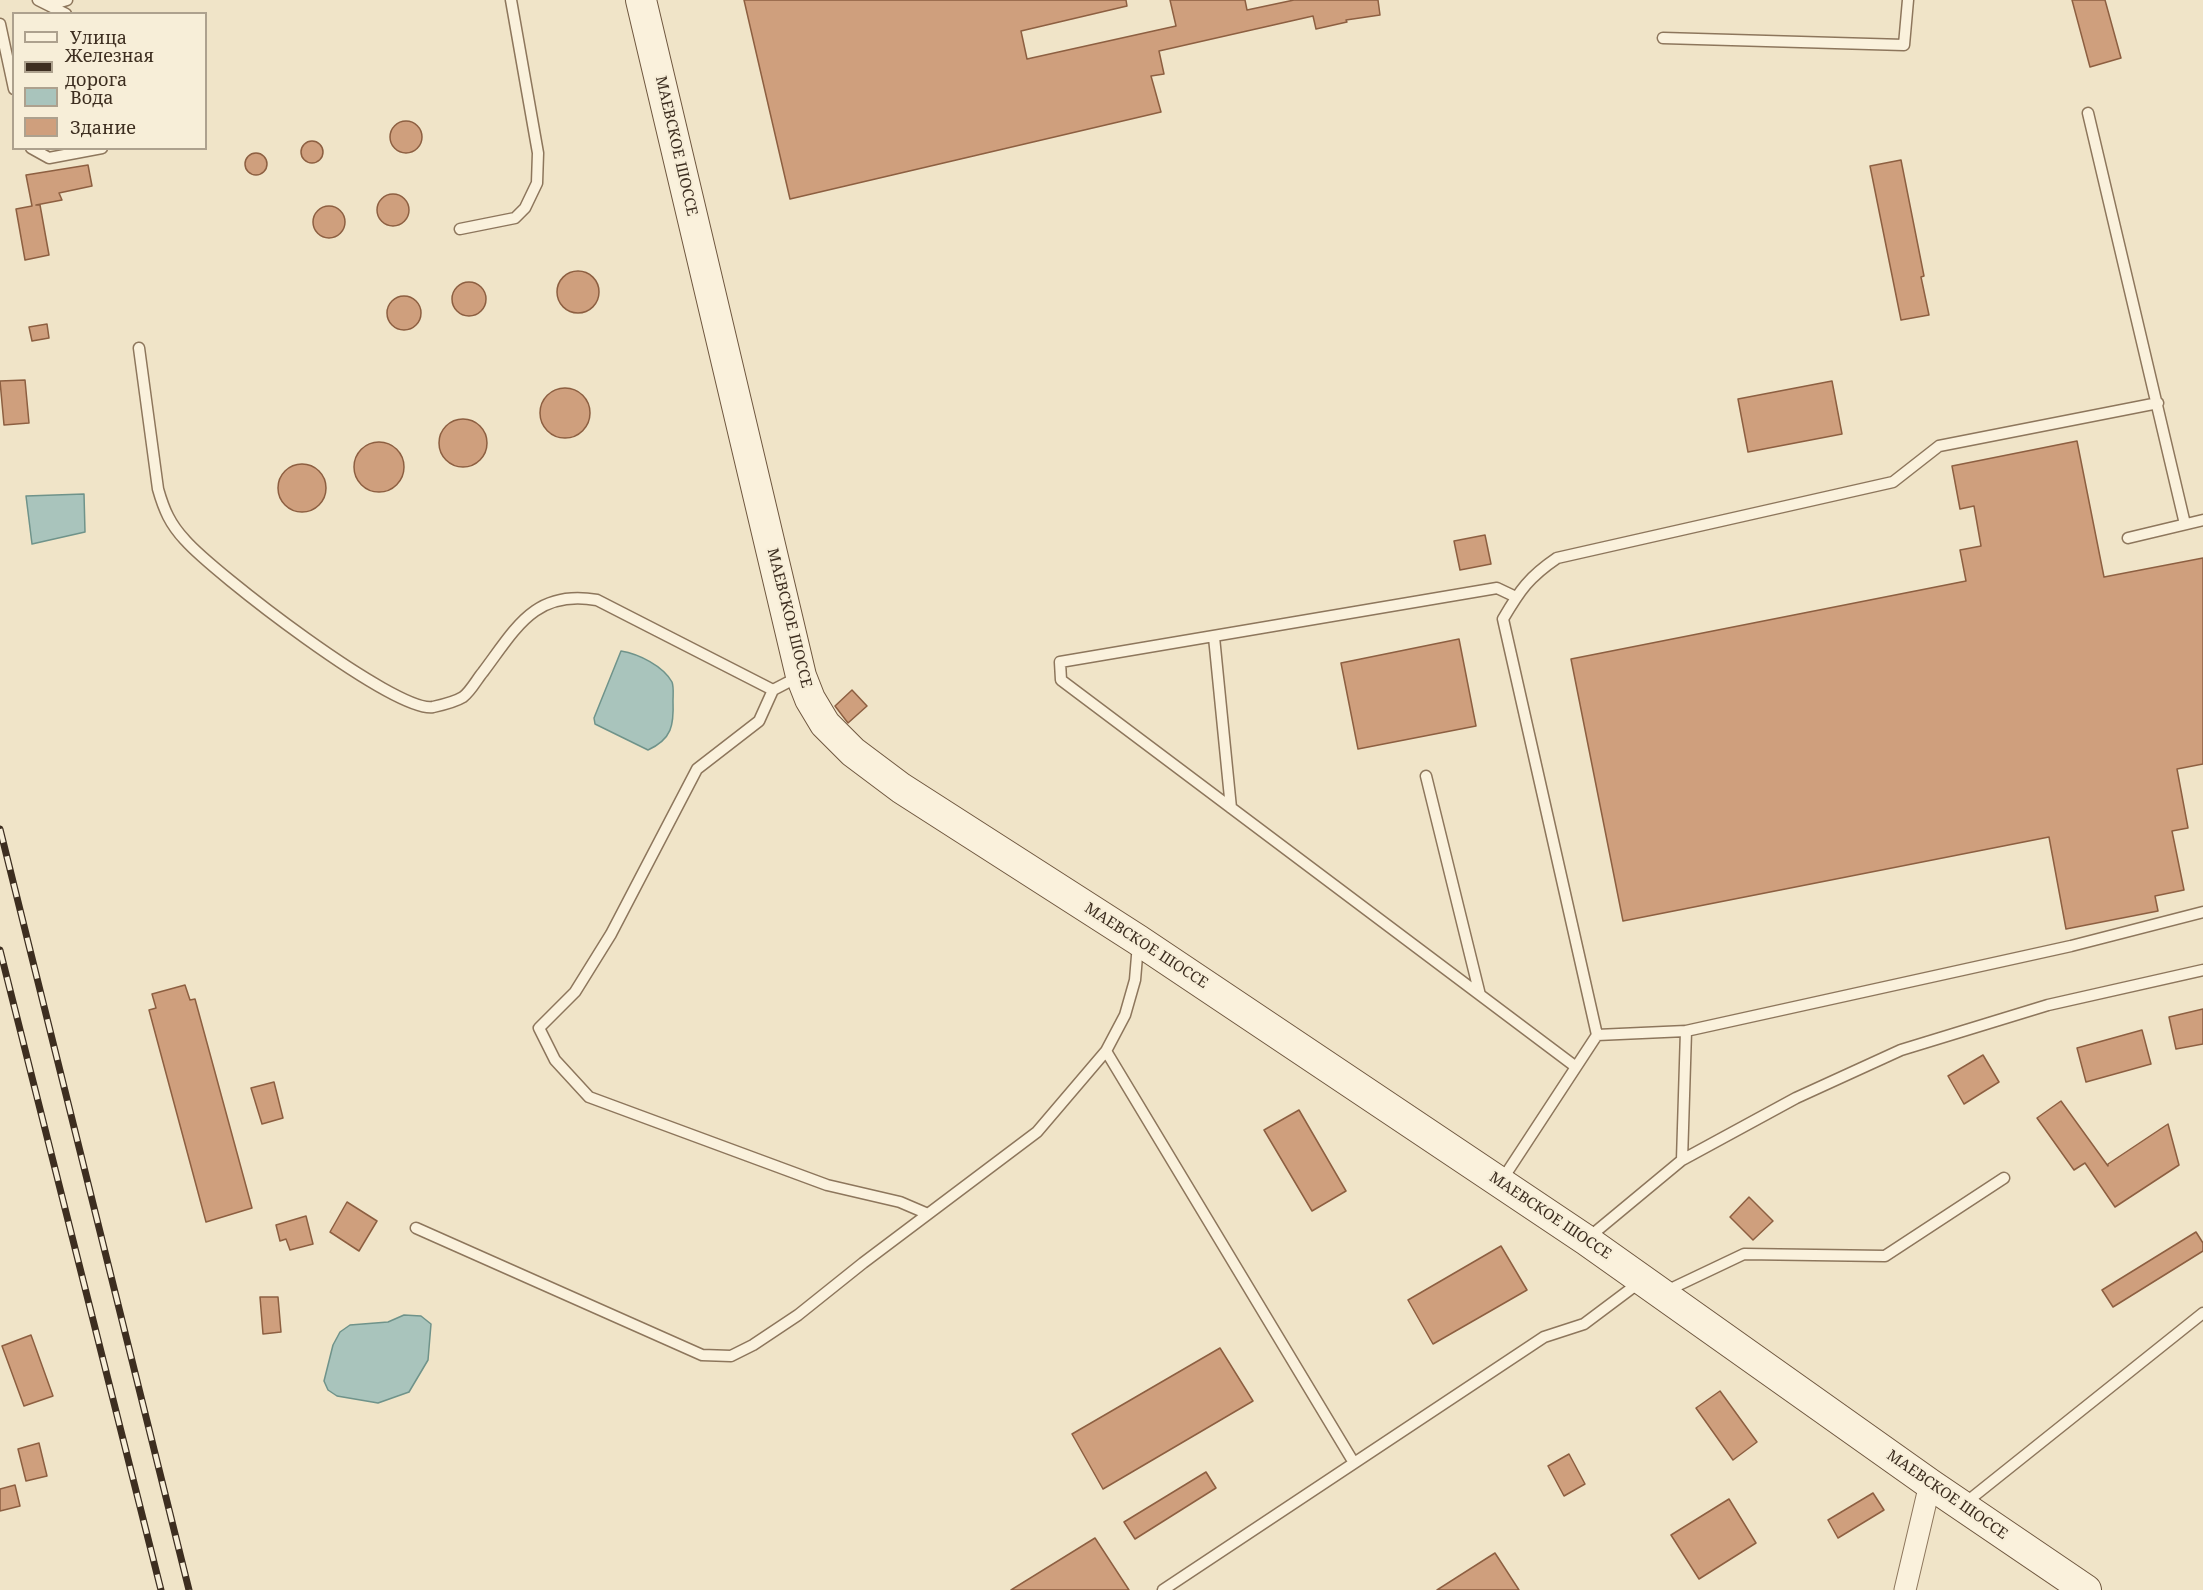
<!DOCTYPE html>
<meta charset="utf-8">
<style>
body{margin:0}
#map{position:relative;width:2203px;height:1590px;overflow:hidden;background:#f0e4c8;font-family:"Noto Serif",serif}
canvas{display:block}
.legend{position:absolute;left:12px;top:12px;width:195px;height:138px;box-sizing:border-box;background:#f7eed8;border:2px solid #ada18e;margin:0;padding:8px 10px;list-style:none;font-size:18px;color:#3d2e20}
.legend li{display:flex;align-items:center;gap:12px;height:30px}
.legend b{width:30px;border:2px solid #ada18e}
</style>
<div id="map">
<canvas width="2203" height="1590"></canvas>
<ul class="legend">
<li><b style="height:8px;background:#faf1dc"></b>Улица</li>
<li><b style="height:8px;background:#3d2e20"></b>Железная дорога</li>
<li><b style="height:16px;background:#a9c4bc"></b>Вода</li>
<li><b style="height:16px;background:#cf9f7d"></b>Здание</li>
</ul>
</div>
<script>
const ctx = document.querySelector('canvas').getContext('2d');
ctx.lineJoin = 'round';
function fill(path, color) {
  ctx.fillStyle = color;
  ctx.fill(path, 'evenodd');
}
function strokePath(path, color, width, dash) {
  ctx.strokeStyle = color;
  ctx.lineWidth = width;
  ctx.lineCap = dash ? 'butt' : 'round';
  ctx.setLineDash(dash || []);
  ctx.stroke(path);
}
function drawText(font, color, halo, rows, align = 'center') {
  ctx.font = font + ' "Noto Serif",serif';
  ctx.lineWidth = 4.5;
  ctx.setLineDash([]);
  ctx.textBaseline = 'middle';
  ctx.strokeStyle = halo;
  ctx.fillStyle = color;
  for (const [text, x, y, turn = 0] of rows) {
    ctx.save();
    ctx.translate(x, y);
    ctx.rotate((+turn || 0) * Math.PI / 180);
    ctx.textAlign = isNaN(turn) ? turn : align;
    if (halo) ctx.strokeText(text, 0, 0);
    ctx.fillText(text, 0, 0);
    ctx.restore();
  }
}
const water = new Path2D(`
 M84 494 85 532 32 544 26 496Z
 M621 651C639 654 663 666 672 682 674 687 673 695 673 701 674 725 672 739 648 750L595 724 594 718Z
 M404 1315 421 1316 431 1324 428 1360 409 1392 378 1403 337 1396 328 1390 324 1381 333 1345 340 1332 350 1325 388 1322Z`);
fill(water, '#a9c4bc');
strokePath(water, '#6f938a', 1.5);
const building = new Path2D(`
 M744 0H1126L1127 6 1021 31 1027 59 1176 26 1170 0H1245L1247 10 1294 0H1378L1380 15 1346 20 1347 22 1316 29 1313 16 1159 51 1164 74 1151 76 1161 112 790 199Z
 M2072 0H2105L2121 58 2090 67Z
 M390 137a16 16 0 1 1 32 0a16 16 0 1 1-32 0Z
 M301 152a11 11 0 1 1 22 0a11 11 0 1 1-22 0Z
 M245 164a11 11 0 1 1 22 0a11 11 0 1 1-22 0Z
 M1901 160 1924 276 1921 277 1929 315 1901 320 1870 166Z
 M88 165 92 186 59 193 62 200 36 205H40L49 255 25 260 16 209 32 206 26 175Z
 M377 210a16 16 0 1 1 32 0a16 16 0 1 1-32 0Z
 M313 222a16 16 0 1 1 32 0a16 16 0 1 1-32 0Z
 M557 292a21 21 0 1 1 42 0a21 21 0 1 1-42 0Z
 M452 299a17 17 0 1 1 34 0a17 17 0 1 1-34 0Z
 M387 313a17 17 0 1 1 34 0a17 17 0 1 1-34 0Z
 M47 324 49 338 32 341 29 327Z
 M25 380 29 423 4 425 0 381Z
 M1832 381 1842 434 1748 452 1738 399Z
 M540 413a25 25 0 1 1 50 0a25 25 0 1 1-50 0Z
 M439 443a24 24 0 1 1 48 0a24 24 0 1 1-48 0Z
 M2077 441 2104 577 2203 558V764L2177 769 2188 828 2172 831 2184 890 2155 896 2158 911 2066 929 2049 837 1623 921 1571 659 1966 581 1960 550 1981 546 1974 506 1960 509 1952 466Z
 M354 467a25 25 0 1 1 50 0a25 25 0 1 1-50 0Z
 M278 488a24 24 0 1 1 48 0a24 24 0 1 1-48 0Z
 M1485 535 1491 564 1460 570 1454 541Z
 M1459 639 1476 726 1358 749 1341 663Z
 M852 690 867 706 848 723 835 706Z
 M185 985 190 1000 195 999 252 1208 206 1222 149 1010 156 1008 152 994Z
 M2203 1009V1044L2176 1049 2169 1017Z
 M2142 1030 2151 1064 2086 1082 2077 1048Z
 M1983 1055 1999 1082 1964 1104 1948 1076Z
 M274 1082 283 1118 262 1124 251 1088Z
 M2061 1101 2108 1166V1164L2168 1124 2179 1165 2115 1207 2085 1163 2074 1170 2037 1118Z
 M1299 1110 1346 1191 1312 1211 1264 1130Z
 M1749 1197 1773 1221 1753 1240 1730 1217Z
 M347 1202 377 1221 359 1251 330 1232Z
 M306 1216 313 1244 290 1250 286 1239 280 1241 276 1225Z
 M2196 1232 2203 1243V1251L2113 1307 2102 1290Z
 M1501 1246 1527 1290 1433 1344 1408 1300Z
 M260 1297H278L281 1332 263 1334Z
 M31 1335 53 1396 24 1406 2 1346Z
 M1220 1348 1253 1401 1103 1489 1072 1434Z
 M1720 1391 1757 1442 1733 1460 1696 1408Z
 M39 1443 47 1476 26 1481 18 1449Z
 M1569 1454 1585 1484 1564 1496 1548 1466Z
 M1206 1472 1216 1488 1135 1539 1124 1522Z
 M15 1485 20 1506 0 1511V1489Z
 M1873 1493 1884 1510 1838 1538 1828 1520Z
 M1729 1499 1756 1543 1699 1579 1671 1535Z
 M1095 1538 1129 1590H1011Z
 M1495 1553 1519 1590H1437Z`);
fill(building, '#cf9f7d');
strokePath(building, '#8d5f41', 1.5);
const lane = new Path2D(`
 M38 0 66 14
 M50 5 67 0
 M0 24 14 89
 M1663 38 1904 45 1908 0
 M2088 113 2185 524
 M31 148 49 158 102 148
 M460 229 515 218 525 208 537 183 538 153 511 0
 M139 348 158 489C164 510 170 524 185 540 214 573 395 713 433 707 442 705 455 702 463 697 471 691 477 679 483 672 516 628 535 589 597 600L773 690 798 677
 M2128 538 2203 520
 M1516 597 1497 588 1060 662 1061 680 1576 1067
 M1214 637 1231 808
 M773 690 759 721 697 769 611 934 575 992 539 1028 555 1060 589 1097 827 1185 900 1202 928 1214
 M1426 776 1480 995
 M1686 1031 2071 946 2203 912
 M1106 1051 1354 1463
 M1682 1160 1796 1098 1901 1050 2048 1005 2203 970
 M1502 1180 1597 1035
 M416 1228 702 1355 731 1356 753 1345 798 1315 863 1263 1037 1132 1106 1051 1125 1015 1135 980 1138 944
 M1588 1238 1682 1160 1686 1031 1597 1035 1503 619C1520 590 1529 577 1557 558L1893 482 1939 446 2158 403
 M1664 1292 1744 1254 1885 1256 2004 1178
 M1964 1504 2203 1313
 M1163 1590 1544 1337 1584 1324 1640 1282`);
const street = new Path2D(`
 M1905 1590 1930 1484`);
const secondary = new Path2D(`
 M641 0 801 676 810 699 825 724 853 752 901 788 1138 940 1586 1240 1930 1484 2086 1590`);
strokePath(lane, '#8d765c', 13);
strokePath(street, '#8d765c', 23);
strokePath(secondary, '#6f573f', 32);
strokePath(lane, '#faf1dc', 10);
strokePath(street, '#faf1dc', 21);
strokePath(secondary, '#faf1dc', 30);
const rail = new Path2D(`
 M0 829 189 1590
 M0 950 161 1590`);
strokePath(rail, '#3d2e20', 7);
strokePath(rail, '#f7eed8', 4.5, [14]);
drawText('15px', '#3d2e20', '#f7eed8', [
 ["МАЕВСКОЕ ШОССЕ",676,146,77],
 ["МАЕВСКОЕ ШОССЕ",789,618,76],
 ["МАЕВСКОЕ ШОССЕ",1146,946,33],
 ["МАЕВСКОЕ ШОССЕ",1550,1216,34],
 ["МАЕВСКОЕ ШОССЕ",1947,1495,35]
]);
</script>
